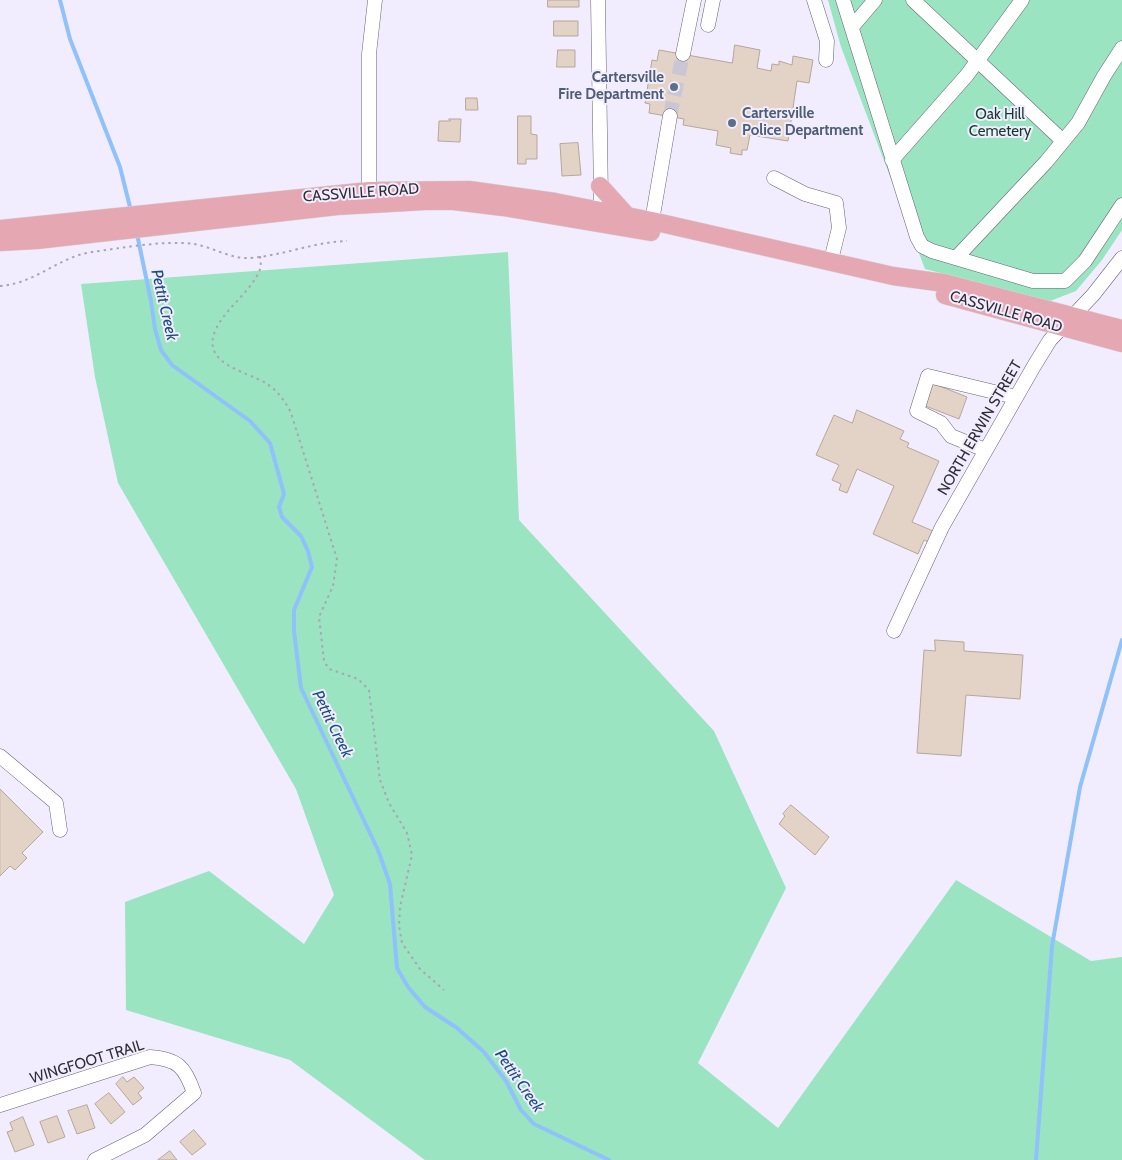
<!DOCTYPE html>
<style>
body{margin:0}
canvas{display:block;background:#f1ecfe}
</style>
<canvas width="1122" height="1160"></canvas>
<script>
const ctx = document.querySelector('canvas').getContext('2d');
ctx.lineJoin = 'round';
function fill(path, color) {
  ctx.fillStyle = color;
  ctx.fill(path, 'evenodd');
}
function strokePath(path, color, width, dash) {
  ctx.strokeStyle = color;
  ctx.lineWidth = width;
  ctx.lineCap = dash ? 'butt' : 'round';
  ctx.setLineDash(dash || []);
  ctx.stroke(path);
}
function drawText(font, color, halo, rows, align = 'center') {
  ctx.font = font + ' Cabin,sans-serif';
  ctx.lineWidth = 4;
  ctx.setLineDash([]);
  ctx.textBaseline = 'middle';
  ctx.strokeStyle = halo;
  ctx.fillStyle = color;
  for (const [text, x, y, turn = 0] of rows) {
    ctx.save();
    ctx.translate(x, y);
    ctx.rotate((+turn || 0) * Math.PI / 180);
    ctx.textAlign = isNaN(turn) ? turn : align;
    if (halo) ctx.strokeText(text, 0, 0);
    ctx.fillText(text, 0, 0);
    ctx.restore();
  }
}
fill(new Path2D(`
 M828 0H1122V230L1102 260 1076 291 1050 301 925 269 841 47Z
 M508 252 519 520 714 731 786 888 698 1063 778 1128 956 880 1091 961 1122 957V1160H425L290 1060 126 1010 125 902 209 871 304 944 334 895 296 789 118 483 95 377 81 284Z`), '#9ae4c2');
strokePath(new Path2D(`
 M60 0 70 39 120 167 131 211
 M137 234 151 301 155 329 161 350 172 365 250 421 270 443 284 494 279 507 282 517 301 536 308 551 312 567 294 610V631L301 688 378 850 390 884 397 968 408 987 425 1007 457 1028 484 1052 506 1081 521 1110 534 1124 609 1160
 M1036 1160 1052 946 1080 787 1122 640`), '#8fc1fb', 4);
const building = new Path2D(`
 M548 0H579V7H548Z
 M554 21H578V36H554Z
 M735 45 760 50 757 68 771 71 772 64 779 65V61L792 65 793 56 813 60 809 83 797 81 788 141 750 135 747 150H742V155L730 153 731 148 716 145 718 131 683 125 684 119 649 113 650 104 645 103 652 60 657 61 659 50 732 63Z
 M558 50H575V67H557Z
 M466 98H477L478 110H466Z
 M518 116H531V134L537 135V159H526V164H518Z
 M449 119H461L460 142 438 141 439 121H450Z
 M578 143 581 175 562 176 560 144Z
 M932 383 967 397 959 419 923 405Z
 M857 410 904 431 900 439 909 443 907 447 939 461 912 522 933 531 928 542 924 540 918 554 873 534 894 486 857 469 847 493 839 490 841 484 832 480 839 465 816 455 834 415 852 423Z
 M935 640 964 642V651L1023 655 1020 699 966 695 961 756 917 753 924 650 935 651Z
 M0 789 43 832 22 853 27 858 15 870 10 866 0 876Z
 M791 805 829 837 815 855 779 824 785 816 783 814Z
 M123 1077 127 1082 134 1077 144 1088 138 1093 142 1098 133 1105 116 1084Z
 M109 1093 125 1112 111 1124 95 1104Z
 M87 1105 95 1128 77 1134 68 1111Z
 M57 1116 65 1137 48 1143 40 1122Z
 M23 1117 34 1145 15 1152 7 1132 13 1130 10 1123Z
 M194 1130 206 1144 192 1155 180 1142Z
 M170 1151 177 1160H158Z`);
fill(building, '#e2d3c6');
strokePath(building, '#b5a79a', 1);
strokePath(new Path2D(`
 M670 116 683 54`), '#cac6d6', 14, [14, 7]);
const minor = new Path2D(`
 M814 0 827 41 826 60
 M843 0 917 237 922 246 932 251 1033 281H1065L1085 261 1122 205
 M913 0 1063 141
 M708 25 713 0
 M852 27 875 0
 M683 54 694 0
 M892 160 967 75 1022 0
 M774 178 805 194 836 203 839 228 831 260
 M369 191V54L375 0
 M598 220 601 198 598 0
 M652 221 670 116
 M956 258 1046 162 1078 123 1104 76 1122 48
 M985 450 951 436 941 423 917 411 928 376 1015 397
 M894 631 942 527 1034 366 1050 340 1093 295 1122 258
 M0 756 56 803 60 830
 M0 1105 150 1057C178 1059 185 1067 194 1093L145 1135 95 1160`);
const major = new Path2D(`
 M600 186 627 216
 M0 229 369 191 469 190 555 202 652 221 893 276 944 283 1122 329
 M0 242 37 240 337 206 425 201H454L503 207 651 232
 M945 295 1122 343`);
strokePath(minor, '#686473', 15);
strokePath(major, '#d6d5d7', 19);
strokePath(new Path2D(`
 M260 256 261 267 258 274C247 295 226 308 216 329 199 365 248 371 267 384 278 391 285 401 291 413L337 559 333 586 319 617 324 661 329 669 358 679 369 690 380 780 389 803 407 833 412 855 400 907 399 926 402 943 420 969 444 990
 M0 286C37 283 58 257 92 252 122 248 164 240 194 244 212 247 231 259 249 258 282 256 313 242 347 241`), '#a9a5b3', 2, [2.5, 4]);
strokePath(minor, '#fff', 14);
strokePath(major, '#e5a8b2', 18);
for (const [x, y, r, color] of [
 [674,87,5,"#5c6f8a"],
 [732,123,5,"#5c6f8a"]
]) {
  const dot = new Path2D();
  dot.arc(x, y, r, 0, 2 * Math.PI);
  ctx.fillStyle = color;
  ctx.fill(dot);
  strokePath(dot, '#f1ecfe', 2);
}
drawText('bold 15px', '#4e5e75', '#f1ecfe', [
 ["Cartersville",664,78],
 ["Fire Department",664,95],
 ["Cartersville",742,114,"left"],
 ["Police Department",742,131,"left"]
], 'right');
drawText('15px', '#153a2b', '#f1ecfe', [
 ["Oak Hill",1000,115],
 ["Cemetery",1000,132]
]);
drawText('15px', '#302e35', '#f1ecfe', [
 ["CASSVILLE ROAD",361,193,-4],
 ["CASSVILLE ROAD",1006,312,16],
 ["NORTH ERWIN STREET",980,428,-60],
 ["WINGFOOT TRAIL",87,1062,-17]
]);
drawText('italic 16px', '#1a4c81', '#f1ecfe', [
 ["Pettit Creek",164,305,77],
 ["Pettit Creek",332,724,64],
 ["Pettit Creek",519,1081,55]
]);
</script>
